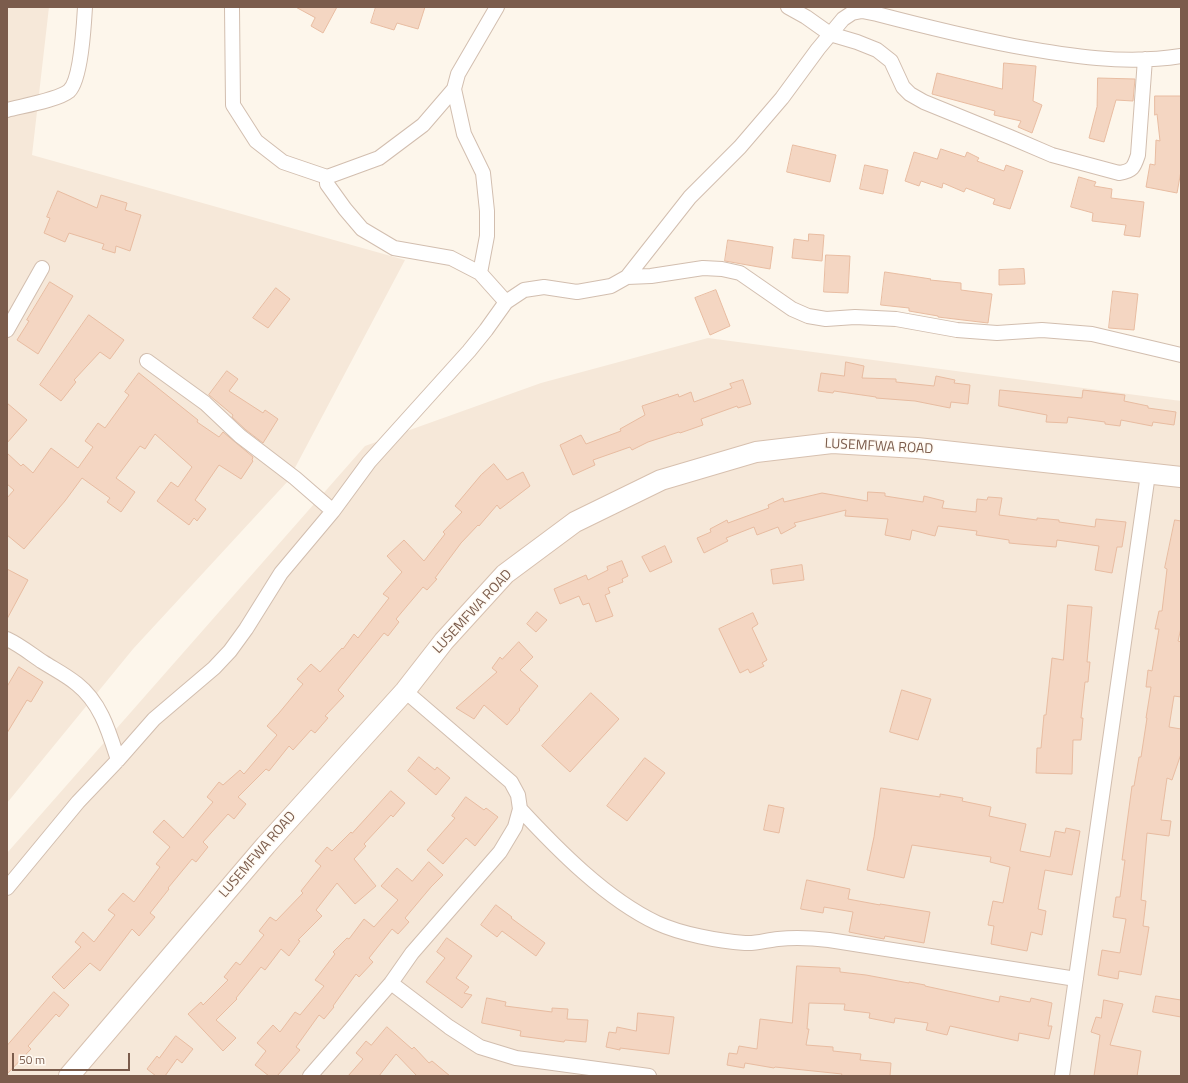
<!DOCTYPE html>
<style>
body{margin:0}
#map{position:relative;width:1188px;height:1083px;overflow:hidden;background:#fdf6eb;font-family:"Titillium Web",sans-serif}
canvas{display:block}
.frame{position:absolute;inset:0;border:8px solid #7b5c4c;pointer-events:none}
.scale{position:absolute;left:12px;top:1053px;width:118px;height:18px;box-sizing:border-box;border:2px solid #7b5c4c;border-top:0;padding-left:5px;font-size:12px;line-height:14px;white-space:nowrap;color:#7b5c4c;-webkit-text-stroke:3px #fffaf3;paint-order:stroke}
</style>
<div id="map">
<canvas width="1188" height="1083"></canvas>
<div class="frame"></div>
<div class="scale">50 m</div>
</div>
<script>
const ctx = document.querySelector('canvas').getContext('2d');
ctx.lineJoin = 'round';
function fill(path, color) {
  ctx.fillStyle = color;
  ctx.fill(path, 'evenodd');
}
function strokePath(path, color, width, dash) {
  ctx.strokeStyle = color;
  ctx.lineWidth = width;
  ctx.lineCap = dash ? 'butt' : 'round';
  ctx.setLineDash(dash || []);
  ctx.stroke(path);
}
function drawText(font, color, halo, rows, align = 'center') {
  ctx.font = font + ' "Titillium Web",sans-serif';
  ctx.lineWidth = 3;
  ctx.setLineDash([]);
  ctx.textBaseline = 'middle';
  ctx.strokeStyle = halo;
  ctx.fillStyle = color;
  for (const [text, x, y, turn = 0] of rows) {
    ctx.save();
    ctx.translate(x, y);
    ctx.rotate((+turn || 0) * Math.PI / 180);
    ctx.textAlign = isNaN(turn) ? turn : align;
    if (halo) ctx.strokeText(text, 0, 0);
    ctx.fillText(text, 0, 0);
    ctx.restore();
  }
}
fill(new Path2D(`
 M7 7H49L32 155 405 260 288 481 133 649 7 803Z
 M708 338 1181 401V1076H7V853L365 446 541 383Z`), '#f6e8d9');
const building = new Path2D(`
 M296 7H337L323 33 311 26 315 18Z
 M376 7H425L418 29 397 23 394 30 371 23Z
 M1004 63 1036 66 1033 101 1042 105 1032 133 1018 127 1021 121 994 115 995 111 932 94 937 73 1002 89Z
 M1098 78 1135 79 1133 101 1116 100 1104 142 1089 138 1097 107Z
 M1155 96H1181V171L1177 193 1146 187 1150 164 1155 165 1156 140 1160 141 1157 114 1155 115Z
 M793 145 836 155 830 182 787 172Z
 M941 149 965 157 967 152 979 158 977 161 1004 171 1006 165 1023 171 1010 209 993 204 995 199 966 188 964 192 943 183 942 188 921 181 919 186 905 181 914 152 937 159Z
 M865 165 888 170 883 194 860 189Z
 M1079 177 1096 182 1094 186 1112 189 1111 198 1144 202 1140 237 1124 235 1126 225 1092 221 1093 213 1071 207Z
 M58 191 97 208 101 195 127 203 125 210 141 215 130 251 116 246 115 253 102 249 104 244 69 233 65 242 44 233 50 218 47 217Z
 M809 234 824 235 822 261 792 258 794 239 808 241Z
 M728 240 773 247 770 269 725 261Z
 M826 255 850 256 848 293 824 292Z
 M1024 269 1025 284 999 285V270Z
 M885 272 931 279 930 280 961 283V290L992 294 988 323 938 317V316L909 311V308L881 305Z
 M50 282 73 296 38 354 17 340 29 321 27 320Z
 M276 288 290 299 268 328 253 318Z
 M716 290 730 326 710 335 695 298Z
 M1113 291 1138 294 1134 330 1109 328Z
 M89 315 124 340 110 359 100 352 74 380 76 382 61 401 40 385Z
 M846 362 864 366 862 378 896 379V382L934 386 936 376 955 380 954 383 970 385 968 404 951 402 950 408 915 401 876 398V397L834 391 833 393 818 391 821 373 844 376Z
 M227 371 238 379 229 391 263 413 265 410 278 419 263 443 246 430 232 417 233 415 209 395Z
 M139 373 198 420 197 422 219 437 223 432 253 457 252 460 253 461 241 479 219 465 195 500 206 509 197 521 194 518 189 525 157 501 171 482 178 487 192 467 155 434 145 449 140 446 116 478 135 492 121 512 107 502 110 498 82 478 65 501 24 549 7 535V498L14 490 7 484V453L21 466 23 464 33 473 51 448 78 468 93 447 85 441 98 423 105 428 129 395 125 392Z
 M743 380 751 404 738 408 737 406 701 419 703 425 680 433 679 432 648 442 632 450 630 447 593 460 595 465 573 475 560 445 581 435 586 444 621 431 620 429 645 415 642 406 678 394 679 397 691 392 694 402 732 388 730 384Z
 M1000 390 1082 398 1083 390 1125 395 1124 401 1148 406V408L1176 412 1174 425 1153 422 1152 426 1121 420 1120 426 1105 424V422L1068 417 1067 423 1046 422 1047 415 999 406Z
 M7 403 27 420 7 443Z
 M494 464 507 480 523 472 530 486 500 509 497 505 479 526 478 525 461 543 435 578 437 579 427 590 423 587 396 619 399 622 388 636 384 633 338 690 344 696 325 716 328 718 315 733 311 730 293 750 289 746 269 771 266 769 238 797 246 804 234 819 228 814 203 842 208 847 196 862 192 859 168 888 169 889 150 913 155 917 139 936 132 929 100 971 90 963 64 989 52 977 81 947 75 942 83 932 94 942 115 915 108 910 123 893 134 902 160 867 156 864 170 847 153 832 164 820 183 838 213 802 207 797 219 782 223 785 240 770 244 774 277 735 267 726 279 713 303 684 297 679 311 664 320 672 342 648 343 649 354 634 358 638 389 598 383 594 402 572 387 556 404 540 424 561 445 534 443 532 462 512 455 506 481 475Z
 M868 492 885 493V496L923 502 924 496 944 501 942 508 976 512 977 499 987 500 988 497 1002 498 999 515 1037 520V518L1059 520V522L1095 527 1096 519 1126 522 1122 547H1117L1112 573 1095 570 1099 546 1057 540 1056 547 1019 544 1009 543V540L976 535 977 531 938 526 935 536 912 530 910 540 885 535 888 519 845 516 846 510 794 523 796 526 781 534 778 527 757 535 754 527 726 538 728 541 704 553 697 538 711 532 710 529 727 520 728 523 769 508 768 505 783 498 784 502 822 493 867 501Z
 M1175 520 1181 521V628L1178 641 1181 642V697L1174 696 1169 727 1181 729V754L1172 780 1167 778 1161 820 1171 821 1169 836 1147 833 1141 900 1146 901 1143 926 1149 927 1141 975 1119 971 1118 979 1098 975 1102 950 1120 953 1126 919 1113 917 1116 897H1120L1125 860H1122L1132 786H1134L1139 757H1141L1147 718H1146L1151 687H1146L1148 670 1152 671 1159 629H1155L1159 611H1162L1167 569 1165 568Z
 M665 546 672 562 650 572 642 557Z
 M622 561 628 576 622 579 623 582 608 588 610 593 605 595 613 616 596 622 589 603 583 605 579 596 560 604 554 589 586 575 588 580 608 570 607 567Z
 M802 565 804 580 773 584 771 570Z
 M7 569 28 580 7 619Z
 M1068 605 1092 607 1087 662H1090L1088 682H1085L1081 718H1083L1081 740H1073L1072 774 1036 773 1037 748H1041L1044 715H1046L1052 658 1063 660Z
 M537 612 547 620 536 632 527 624Z
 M753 613 758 624 752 628 767 660 762 663 764 666 750 673 748 669 740 673 719 629Z
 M519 642 533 657 520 670 538 686 519 709 520 710 507 725 484 705 474 719 456 708 497 672 492 668 500 657 502 659Z
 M19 667 43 682 31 702 27 700 7 733V687Z
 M902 690 931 699 918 740 890 732Z
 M591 693 619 719 570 772 542 746Z
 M419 757 435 770 437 767 450 778 436 795 408 771Z
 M645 758 665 773 627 821 607 806Z
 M881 788 940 797V794L963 798 962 801 991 807 989 816 1026 824 1020 851 1050 857 1055 831 1065 833 1066 828 1080 831 1072 875 1045 870 1038 909 1046 911 1042 935 1031 932 1027 951 991 944 994 926 988 925 993 901 1003 903 1010 867 990 862 991 857 912 845 904 878 867 870 874 837Z
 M391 791 405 803 393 817 391 815 364 844 366 846 354 859 376 886 355 904 337 883 316 910 322 916 298 940 300 941 289 956 281 949 265 970 261 967 236 998 237 999 216 1020 236 1038 223 1051 188 1014 201 1002 203 1005 228 980 224 977 236 962 240 965 264 935 259 931 270 917 276 921 303 893 301 891 321 866 315 861 327 847 332 851 351 832 352 833Z
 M466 797 484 810 486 808 498 817 475 846 466 838 443 864 427 850 455 818 452 816Z
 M769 805 784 808 779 833 764 830Z
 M429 862 443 875 431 887 405 918 409 922 398 934 392 929 369 958 373 962 359 977 356 974 333 1006 334 1007 324 1019 319 1015 296 1047 300 1050 277 1076H269L255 1065 266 1051 257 1043 273 1025 280 1032 295 1012 300 1015 324 986 315 980 335 954 333 952 347 938 349 939 364 919 374 927 398 900 381 886 397 868 412 881Z
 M807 880 850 889 848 899 880 905V904L930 912 924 943 885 936 884 939 849 932 853 912 824 907 823 913 801 909Z
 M496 905 512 917 511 918 545 943 536 956 502 931 497 937 481 925Z
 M447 938 472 956 456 978 469 987 464 993 472 995 462 1008 426 982 445 958 437 952Z
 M797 966 840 968V972L866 975 909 983V982L925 985V986L999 1002 1000 996 1030 1002 1031 998 1052 1003 1048 1026H1052L1049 1039 1019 1033 1018 1041 950 1026 947 1035 926 1030 928 1023 895 1018 894 1023 869 1018 870 1013 844 1010 845 1004 809 1003 807 1029H809L806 1045 833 1047V1051L861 1054 860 1060 891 1063 890 1076H841L842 1074 775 1067 774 1068 745 1063 744 1068 727 1065 729 1053 737 1054 739 1046 757 1049 760 1019 792 1023Z
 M54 992 69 1005 59 1017 56 1014 28 1046 31 1049 7 1074V1046Z
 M1156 996 1181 1000V1017L1153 1012Z
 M487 998 506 1002 505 1006 552 1012V1008L568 1009 567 1019 588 1020 586 1042 565 1040 564 1042 520 1036 521 1031 482 1023Z
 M1104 1000 1123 1004 1110 1045 1141 1051 1137 1076H1094L1100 1035 1091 1032 1096 1017 1101 1018Z
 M638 1013 674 1017 669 1054 620 1048V1050L606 1047 609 1032 616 1033 617 1027 636 1031Z
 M387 1027 412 1049 414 1047 429 1063 432 1061 450 1076H417L396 1054 379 1076H348L363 1059 356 1053 366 1041 371 1045Z
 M176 1036 193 1049 182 1063 177 1059 165 1076H156L147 1069 157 1056 159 1058Z`);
fill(building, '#f4d6c2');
strokePath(building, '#e8bca1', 1);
const street = new Path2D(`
 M232 7 233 105 256 141 283 162 327 177 379 158 423 125 454 89
 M788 7 806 17 830 34 857 42 877 50 891 61 903 87 910 94 924 102 1010 137 1052 155 1119 173C1133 171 1134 167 1138 155L1145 59
 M7 110C22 106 58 100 69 91 81 80 84 24 85 7
 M327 177V184L345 209 362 229 394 248 451 258 480 273
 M627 277 651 276 703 268 722 269 740 273 792 309 808 316 826 319 855 317 896 319 957 330 997 333 1042 330 1092 334 1181 355
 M506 302 524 290 544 287 577 292 611 286 627 277 690 197 740 147 782 98 818 49 843 19 852 13 862 11 877 14C923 26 968 37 1014 46 1069 56 1125 65 1181 56
 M7 330 42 268
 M147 361 205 403 240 436 295 478 333 511
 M7 639C20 645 31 654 43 662 54 669 66 675 77 684 101 703 109 732 118 760
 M520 809C557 849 606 899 657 923 681 934 718 941 745 943 756 944 767 940 778 939 796 937 812 938 829 940L1076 979
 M7 888 78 802 118 760 154 719 214 668 230 651 246 629 281 573 333 511 369 462 469 351 486 330 506 302 480 273 487 236V211L483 173 464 134 454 89 458 74 497 7
 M391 983 449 1027 480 1047 516 1058 649 1076
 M310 1076 391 983 412 953 500 852 515 827 520 809 518 795 511 782 405 691
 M1062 1076 1148 474`);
const secondary = new Path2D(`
 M69 1076 266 845 405 691 444 641 505 574 575 522 661 480 756 452 832 443 917 448 1181 477`);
strokePath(street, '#d2beaf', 16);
strokePath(secondary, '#d7c0af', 22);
strokePath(street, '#fff', 14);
strokePath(secondary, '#fff', 20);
drawText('14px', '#7b5c4c', '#fffaf3', [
 ["LUSEMFWA ROAD",879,447,3],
 ["LUSEMFWA ROAD",473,612,-47],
 ["LUSEMFWA ROAD",258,855,-49]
]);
</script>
